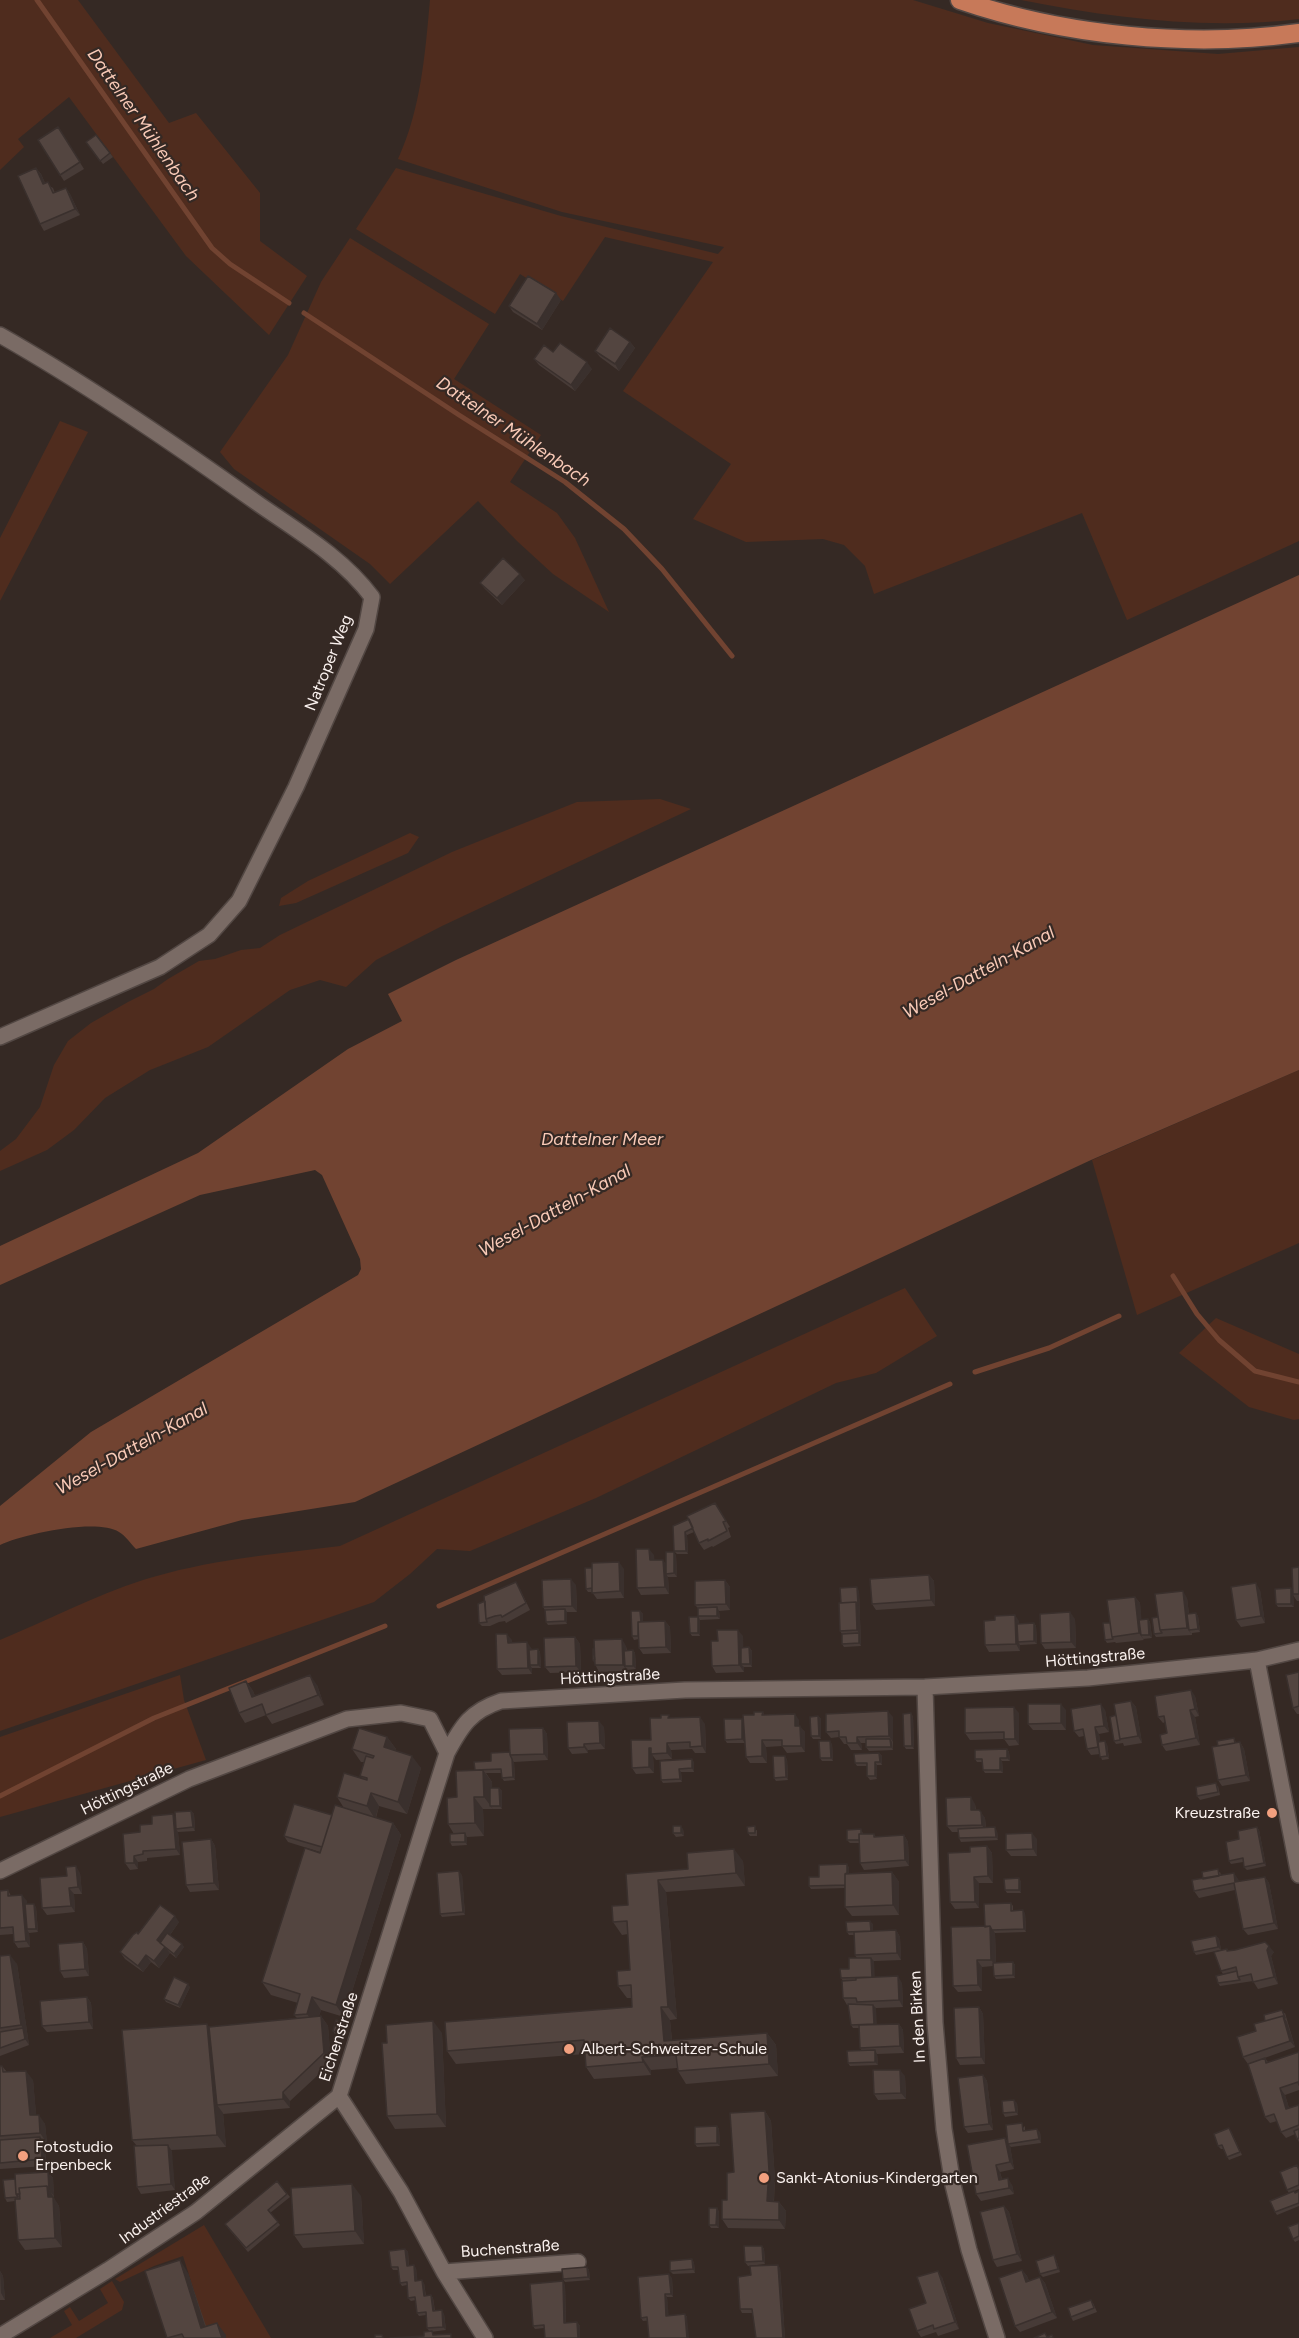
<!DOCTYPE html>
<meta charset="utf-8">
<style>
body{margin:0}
canvas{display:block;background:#352924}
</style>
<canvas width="1299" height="2338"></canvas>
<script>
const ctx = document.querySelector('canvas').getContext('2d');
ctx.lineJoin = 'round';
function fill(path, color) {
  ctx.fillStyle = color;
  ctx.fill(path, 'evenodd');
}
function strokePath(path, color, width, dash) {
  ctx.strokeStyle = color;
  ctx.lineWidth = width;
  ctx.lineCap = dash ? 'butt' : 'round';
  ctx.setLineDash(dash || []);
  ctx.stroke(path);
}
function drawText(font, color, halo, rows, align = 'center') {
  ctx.font = font + ' Figtree,sans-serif';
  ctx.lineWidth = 4.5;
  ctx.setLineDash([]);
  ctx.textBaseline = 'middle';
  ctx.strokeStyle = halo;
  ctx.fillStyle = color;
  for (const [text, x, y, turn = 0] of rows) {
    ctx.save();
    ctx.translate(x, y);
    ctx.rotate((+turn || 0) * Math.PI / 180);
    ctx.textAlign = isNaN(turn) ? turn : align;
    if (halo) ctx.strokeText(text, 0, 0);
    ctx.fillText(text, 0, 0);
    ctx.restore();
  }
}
fill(new Path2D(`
 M0 0H78L169 123 196 113 260 193V241L307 276 269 335 186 256 69 97 18 139 24 147 0 170Z
 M430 0H913L988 23 1093 45 1218 54 1299 47V541L1127 620 1082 513 874 594 865 566 844 545 823 539 746 542 693 519 731 464 623 391 713 262 605 237 563 301 520 274 495 314 356 229 396 168 561 216 718 254 724 247 562 212 398 159C421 109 425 55 430 0Z
 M1021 0H1299V19C1206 30 1112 18 1021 0Z
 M350 238 489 324 454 379 541 435 510 482 557 513 575 538 609 612 553 574 517 541 478 501 390 584 370 564 234 469 220 452 288 355 321 282Z
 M60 421 88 432 0 601V538Z
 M660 799 691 809 442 926 376 960 346 987 320 980 290 990 208 1047 150 1070 105 1098 74 1130 47 1150 0 1171V1151L16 1139 40 1107 54 1065 68 1041 91 1023 128 1002 154 989 168 979 199 961 215 959 241 950 260 948 280 935 452 852 577 802Z
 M410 833 419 837 408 853 296 903 279 906 281 898 308 881Z
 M1299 1070V1243L1137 1315 1092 1160Z
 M905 1288 937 1336 876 1373 836 1383 596 1498 470 1551 437 1549 410 1574 374 1602 0 1731V1640C48 1620 94 1596 143 1580 207 1560 274 1554 340 1546Z
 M1216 1318 1299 1354V1419L1294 1420 1249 1407 1179 1353Z
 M180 1675 184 1700 206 1760 0 1817V1737Z
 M204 2225 271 2338H226L225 2335 209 2338 183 2256 154 2266 120 2282 115 2279Z
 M112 2281 124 2302 122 2310 76 2338H50L72 2325 64 2311 70 2307 79 2321 108 2303 100 2289Z`), '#4f2c1e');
fill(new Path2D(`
 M1299 575V1070L1091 1160 355 1502 242 1520 136 1549C131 1544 125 1535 119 1532 97 1518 23 1534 0 1545V1506L91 1432 358 1275 361 1269 360 1259 322 1175 315 1170 200 1195 0 1285V1246L198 1153 348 1049 402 1021 388 994 456 960Z`), '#714331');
strokePath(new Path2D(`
 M37 0 212 248 230 264 289 303
 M304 313 459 415 565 482 624 529 662 569 732 656
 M1173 1276 1197 1314 1219 1340 1255 1371 1299 1382
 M975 1372 1049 1348 1119 1316
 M439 1606 950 1384
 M0 1796 154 1718 385 1626`), '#714331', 5);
const minor = new Path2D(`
 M0 335C90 386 176 445 260 505 299 532 343 558 372 597L366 629 296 787 239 901 209 935 160 967 0 1037
 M1257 1660 1299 1875
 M925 1687 935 2023 944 2129 953 2185 969 2250 997 2338
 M0 1871 189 1779 347 1719 401 1713 430 1719 447 1753
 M444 2272 578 2262
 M0 2336 108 2270 196 2212 339 2096
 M485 2338 444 2272 401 2192 339 2096 447 1753C462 1725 471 1711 501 1701L685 1690 925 1687 1088 1678 1257 1660 1299 1650`);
const primary = new Path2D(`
 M960 0C1064 36 1190 48 1299 33`);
strokePath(minor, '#524743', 18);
strokePath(primary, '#524743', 21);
strokePath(minor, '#7a6b65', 15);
strokePath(primary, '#c77959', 18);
fill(new Path2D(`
 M58 127 84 169 64 181 38 140Z
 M96 135 113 157 103 164 86 142Z
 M36 168 41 174 45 183 53 188 55 193 66 188 70 194 80 215 44 231 40 224Z
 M561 300 542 330 513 312 509 306Z
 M630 342 635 348 619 371 600 357 595 351Z
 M553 352 592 369 575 391 539 365 534 359Z
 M525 580 502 605 485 589 480 583Z
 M719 1510 730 1527 728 1528 731 1537 713 1547 712 1546 704 1550 699 1543 694 1532 687 1535 688 1554H677L674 1551 673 1526Z
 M654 1555V1560L666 1563 676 1555 677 1577H668L669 1594 641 1595 637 1588Z
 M1299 1567V1601H1297L1293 1595 1294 1607H1278L1276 1604 1293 1591Z
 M624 1569V1598L597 1599 592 1592H588L586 1589Z
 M929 1575 934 1581 935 1606 876 1610 872 1604Z
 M725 1580 730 1587V1610L719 1611 720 1619 700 1620 698 1616V1608L695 1605Z
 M576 1585 577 1612H567V1624L548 1625 546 1622 545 1610 543 1607Z
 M520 1589 530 1610 506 1623 505 1621 499 1622 490 1626H482L479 1623Z
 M1260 1590 1265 1623 1241 1627 1236 1620Z
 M859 1591 861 1646 844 1647 842 1644V1634L840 1631 841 1603Z
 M1135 1597 1140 1603 1141 1619H1148L1150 1622 1152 1638 1143 1639 1144 1640 1116 1643 1115 1642 1107 1643 1105 1640 1110 1623Z
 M1187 1598 1189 1614 1196 1613 1198 1616 1200 1632 1192 1633V1635L1156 1637 1154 1634 1158 1617Z
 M640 1611 643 1614V1621H665L670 1627 671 1653 643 1654 639 1648V1639L634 1640 632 1636Z
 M698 1617 700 1620V1636H692L690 1633Z
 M1075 1619 1076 1648 1045 1649 1041 1643Z
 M1019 1621V1624L1034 1623 1036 1626 1037 1644 1020 1645V1651L989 1652 985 1645Z
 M743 1636V1648L749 1647 752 1651V1667H744V1672L716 1673 712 1666 718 1641Z
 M575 1637 580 1644 581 1672 550 1673 545 1667Z
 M512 1640V1643L532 1649H538L540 1652 541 1668H532V1674L502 1675 497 1669Z
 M626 1646 627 1651 633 1650 635 1653 636 1669 627 1670V1671L599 1672 593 1660Z
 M1299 1672V1714H1297L1293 1708Z
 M246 1681 253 1691 255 1696 317 1685 324 1705 272 1724 266 1715 245 1723 239 1713Z
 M1195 1696 1199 1716 1195 1717 1200 1745 1166 1751 1162 1745 1167 1733 1165 1722 1163 1723 1158 1717Z
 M1131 1701 1136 1707 1142 1743 1124 1746 1123 1743 1116 1744 1114 1741 1116 1715Z
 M1066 1710V1730H1033L1028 1724Z
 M1105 1710 1109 1732 1099 1734 1100 1742 1107 1744 1109 1759 1102 1760 1100 1754 1091 1755 1087 1749 1084 1736 1079 1737 1074 1731Z
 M763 1712 764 1715 799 1720V1726L805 1732V1752L787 1753 782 1746 766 1747 767 1763H750L746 1757 754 1715Z
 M911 1713 913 1717 914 1749H906L904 1746Z
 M1019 1713V1745L1009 1746 1004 1739 970 1740 965 1733Z
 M818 1716 821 1719V1739H813L811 1736Z
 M893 1717V1750L869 1751 866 1747V1743H861L862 1750H851L847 1744H844L839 1737 831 1738 826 1732Z
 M671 1718 705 1724 706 1753H695L692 1749 671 1750 672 1759 656 1760 653 1756 654 1773 636 1774 632 1768 651 1740Z
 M742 1719 744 1722 745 1743H727L725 1740Z
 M604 1727 605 1749 588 1750V1753L572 1754 568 1748Z
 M543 1728 547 1734 548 1760 514 1762 515 1780 504 1781 502 1778V1773H486L492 1782V1788H499L502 1791V1809H483L484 1836 467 1837V1845L452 1846 450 1842 454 1834 448 1824 457 1797 475 1770 510 1752Z
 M387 1737 396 1749 395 1751 421 1768 407 1814 379 1806 376 1818 393 1823 401 1835 344 2017 321 2010 319 2016H321L328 2026 331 2063 290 2101V2108L223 2114V2113L226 2147 171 2150 175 2190 141 2194 137 2187V2146L132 2140 209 2027 297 2018 294 2015 298 2003 271 1995 262 1982 320 1852 288 1842 284 1836 332 1815 344 1808 337 1797 362 1778 360 1776 364 1762H361L352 1749Z
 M1234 1738 1236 1743 1240 1742 1244 1749 1250 1781 1222 1786 1218 1780V1746Z
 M832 1744 833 1761H822L820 1758Z
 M1007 1749 1009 1752 1010 1761H1002L1003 1773H985L983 1770 982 1762H977L975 1759Z
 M879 1753 882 1756V1765H877V1779L870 1780 867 1776V1766H857L855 1763Z
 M787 1759 788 1780 776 1781 774 1778Z
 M660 1761 694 1762V1772H681L682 1782 663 1783 661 1780Z
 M1218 1786 1220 1795 1200 1800 1197 1796Z
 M975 1804 976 1810 985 1818 986 1828 997 1831 998 1840 961 1842 959 1838V1832H952L947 1826Z
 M191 1811 194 1814 195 1831 178 1832 180 1855 147 1858V1861L138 1862V1869L130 1870 125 1863 140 1832 152 1824 173 1814 175 1818Z
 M1257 1827 1259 1830 1266 1866 1247 1870 1244 1867 1243 1862 1231 1864 1229 1861 1239 1839Z
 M683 1829 684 1836 676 1837 673 1833Z
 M861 1829 863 1834H874L876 1837 904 1835 908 1842 909 1866 864 1870 860 1863 859 1843H850L847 1840Z
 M757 1830V1836H750L748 1833Z
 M211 1839 215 1846 219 1890 190 1892 186 1885Z
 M1037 1839V1856H1011L1006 1850Z
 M987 1846 992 1853 993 1883H979V1908L955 1909 950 1902 970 1852Z
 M743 1861 745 1886 666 1892 677 2019 670 2020 672 2040 767 2033 776 2045 778 2076 686 2084 678 2071 677 2068 651 2070V2075L594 2079 586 2067 585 2054 456 2064 447 2051 632 2007V1998H627L618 1986 630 1970 628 1934 622 1935 613 1922 628 1905 626 1874 688 1869Z
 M847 1864 849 1868V1873L892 1872 899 1882V1915L852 1916 845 1907V1888L811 1889 809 1886 819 1877Z
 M1220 1872 1221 1875 1238 1879 1239 1882 1265 1877 1269 1883 1278 1929 1248 1935 1243 1929 1235 1890 1199 1898 1194 1891 1203 1879Z
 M80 1873 82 1894H74L75 1912 47 1915 42 1908 67 1876Z
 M462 1875 465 1915 442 1917 440 1914Z
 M1019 1878 1021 1882V1893H1007L1005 1890Z
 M8 1890 11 1896 27 1901V1904L36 1907 38 1932 29 1933 30 1947 18 1948 14 1942 13 1934 0 1935V1891Z
 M1011 1903 1013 1906V1911L1025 1913 1026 1932 995 1933 996 1963 1013 1962 1015 1965V1978L996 1979 994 1976 993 1966 982 1967V1991L958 1992 953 1986 985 1927Z
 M179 1922 170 1935 184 1947 176 1958 170 1953 159 1968 151 1962 143 1972 125 1959 120 1952 138 1934Z
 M873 1924V1931L896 1930 900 1937 901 1960 874 1961V1977L902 1983 903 2007 876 2008V2024H899L903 2030 904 2053 877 2054 878 2065 850 2066 848 2063 862 2051 860 2048 859 2028H853L851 2025 848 2005H847L843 1998V1981L841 1978 849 1969 857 1958 855 1955 854 1935H849L847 1932Z
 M1216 1936 1219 1939 1221 1950 1196 1955 1194 1952Z
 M83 1942 87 1949 89 1976 64 1978 60 1971Z
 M1227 1949 1228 1950 1274 1952 1271 1956 1278 1984 1258 1989 1253 1981 1220 1986 1218 1983 1223 1974 1221 1971Z
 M0 1956 17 1964 29 2045 0 2056Z
 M190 1987 180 2008 166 2002 164 1999Z
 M87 1997 91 2003 93 2029 47 2032 42 2026Z
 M979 2007 983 2014 985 2064 960 2065 956 2058Z
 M1285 2013 1295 2047 1248 2064 1243 2057 1256 2031 1265 2021Z
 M345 2026 342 2036 335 2034 333 2031Z
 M442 2033 446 2127 395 2129 387 2116Z
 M1299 2052V2090L1285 2095 1289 2108 1299 2105V2142L1295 2134 1286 2138 1281 2132 1277 2121 1270 2123 1265 2117V2058L1268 2062Z
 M0 2066H2L7 2072 33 2080 36 2115 45 2124 47 2143H45L46 2166 0 2169Z
 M983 2075 987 2081 993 2130 968 2133 964 2127Z
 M905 2076 906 2099 878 2100 874 2094Z
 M1017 2103 1018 2115 1005 2117 1003 2113Z
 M765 2111 771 2121 775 2180 774 2201 779 2202 786 2211 785 2229 728 2228 722 2219 734 2172Z
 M717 2126 719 2129 720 2146 697 2147 695 2144Z
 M1025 2126V2130L1040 2132 1041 2143 1011 2147 1010 2146 1014 2169 1000 2172 1002 2179 1012 2185 1014 2194 981 2201 976 2194 1005 2138 1008 2142Z
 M1231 2131 1242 2155 1229 2160 1223 2149H1221L1218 2146Z
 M1299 2168V2189L1294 2191 1295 2193 1299 2191V2206L1277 2215 1275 2212 1289 2193 1287 2190Z
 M48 2172 53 2178 54 2199 59 2206 62 2247 25 2250 18 2240 15 2201 7 2202 5 2198 15 2179Z
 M277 2181 290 2197 270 2213 280 2225 248 2252 227 2227Z
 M361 2196 364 2244 303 2248 294 2235Z
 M1004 2206 1009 2212 1022 2261 997 2267 993 2260Z
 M717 2208 719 2212V2228H711L709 2225Z
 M1299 2223V2240L1295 2242 1293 2239Z
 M762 2246 764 2249 765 2264 748 2266 745 2262Z
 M405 2249 408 2252 409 2266 416 2268 417 2281 424 2283 426 2296 431 2295 433 2298 435 2311 444 2314 446 2330 430 2332 427 2328 426 2315 419 2316 417 2313 416 2300 411 2301 408 2298 407 2285 402 2286 400 2283 398 2270H393L391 2267Z
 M1054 2255 1056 2259 1060 2272 1043 2277 1040 2274Z
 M692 2259 694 2263 695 2273 673 2274 670 2271Z
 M587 2267 589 2270 590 2280 565 2282 563 2279Z
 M780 2268 785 2338H756L753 2313H742L740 2309 751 2275Z
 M1022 2270 1027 2276 1029 2281 1040 2277 1045 2283 1057 2318 1020 2332 1015 2326Z
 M0 2271 3 2276 5 2300H0Z
 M188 2273 206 2326 226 2335V2338H167Z
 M942 2277 959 2329 938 2336 936 2332 921 2337 917 2331 926 2303Z
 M672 2278 673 2297H667L668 2316 685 2314 687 2317 643 2321 641 2318Z
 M565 2285 566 2323 577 2322 580 2326V2338H545L544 2328 535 2329 533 2326Z
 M1093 2303 1097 2312 1073 2321 1071 2317Z`), '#473b37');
fill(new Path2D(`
 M36 168 41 174 48 190 43 184Z
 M66 188 70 194 80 215 75 209Z
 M556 293 561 300 542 330 537 324Z
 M630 342 635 348 619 371 615 364Z
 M587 362 592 369 575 391 571 385Z
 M520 574 525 580 502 605 497 598Z
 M685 1532 687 1535 688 1554 686 1551Z
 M649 1549 654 1555 655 1567 650 1560Z
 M674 1552 676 1555 677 1577 674 1573Z
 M663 1560 668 1566 666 1574 668 1577 669 1594 665 1587Z
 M619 1562 624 1569V1598L620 1591Z
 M929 1575 934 1581 935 1606 931 1600Z
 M571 1579 576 1585 577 1612 572 1606Z
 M725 1580 730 1587V1610L726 1604Z
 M1256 1583 1260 1590 1265 1623 1261 1616Z
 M857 1587 859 1591 861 1646 859 1643V1633L857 1630 856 1602Z
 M1291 1588 1293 1591 1294 1607 1291 1604Z
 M1183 1591 1187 1598 1191 1630H1189L1192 1635 1187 1628Z
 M1135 1597 1140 1603 1143 1635H1141L1144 1640 1139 1633Z
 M717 1607 719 1611 720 1619 717 1616Z
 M565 1609 567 1612V1624L565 1621Z
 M640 1611 643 1614V1639L641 1636Z
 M1070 1612 1075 1619 1076 1648 1071 1642Z
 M1196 1613 1198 1616 1200 1632 1198 1629Z
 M1015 1615 1019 1621 1020 1642H1018L1020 1645V1651L1016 1644Z
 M698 1617 700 1620V1636L698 1633Z
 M1148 1619 1150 1622 1152 1638 1149 1635Z
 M665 1621 670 1627 671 1653 666 1647Z
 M1034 1623 1036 1626 1037 1644 1034 1641Z
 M738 1630 743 1636 744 1664H741L744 1667V1672L739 1665Z
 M507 1634 512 1640V1649L508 1643Z
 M575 1637 580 1644 581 1672 576 1666Z
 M622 1639 626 1646 627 1666H625L627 1671 623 1665Z
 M527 1642 532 1649V1665H530L532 1668V1674L528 1668Z
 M749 1647 752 1651V1667L750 1664Z
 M538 1649 540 1652 541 1668 538 1665Z
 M633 1650 635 1653 636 1669 633 1666Z
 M310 1675 317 1685 324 1705 318 1695Z
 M246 1681 253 1691 259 1707 252 1697Z
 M1191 1690 1195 1696 1199 1716 1195 1709Z
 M1131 1701 1136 1707 1142 1743 1138 1736Z
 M1061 1704 1066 1710V1730L1061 1723Z
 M1101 1704 1105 1710 1109 1732 1104 1726Z
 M1014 1707 1019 1713V1745L1015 1739Z
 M1190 1710 1195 1717 1200 1745 1196 1738Z
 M888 1711 893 1717V1742L889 1736Z
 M911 1713 913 1717 914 1749 912 1746Z
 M795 1714 799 1720V1733L795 1726Z
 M818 1716 821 1719V1739L819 1736Z
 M700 1717 705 1724 706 1753 702 1746Z
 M742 1719 744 1722 745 1743 742 1739Z
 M599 1721 604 1727 605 1749 600 1743Z
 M800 1726 805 1732V1752L801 1746Z
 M1095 1727 1099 1734 1102 1754 1098 1747Z
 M543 1728 547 1734 548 1760 544 1754Z
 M387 1737 396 1749 393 1760 384 1747Z
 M857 1737 861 1743 862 1750 857 1743Z
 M890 1739 892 1742 893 1750 891 1747Z
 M762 1740 766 1747 767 1763 762 1756Z
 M830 1741 832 1744 833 1761 831 1758Z
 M1105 1741 1107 1744 1109 1759 1107 1756Z
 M1240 1742 1244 1749 1250 1781 1246 1775Z
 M667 1743 671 1750 672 1759 667 1753Z
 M584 1744 588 1750V1753L584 1747Z
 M649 1748 653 1756 654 1773 649 1767Z
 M1007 1749 1009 1752 1010 1761 1007 1758Z
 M879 1753 882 1756V1765L880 1762Z
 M412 1756 421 1768 407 1814 398 1802Z
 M785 1756 787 1759 788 1780 786 1777Z
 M1000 1758 1002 1761 1003 1773 1000 1770Z
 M512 1759 514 1762 515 1780 513 1777Z
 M692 1759 694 1762V1772L692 1768Z
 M875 1762 877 1765V1779L875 1776Z
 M679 1769 681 1772 682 1782 680 1779Z
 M483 1770 492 1782 493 1806H490L493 1809 484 1797Z
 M499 1788 502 1791V1809L500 1806Z
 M371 1793 379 1806 375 1819 367 1806Z
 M474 1797 483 1809 484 1836 475 1823Z
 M971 1797 975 1804 976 1816 971 1810Z
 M191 1811 194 1814 195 1831 193 1827Z
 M981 1812 985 1818 986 1831 982 1825Z
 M173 1814 177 1821 176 1829 178 1832 180 1855 176 1849Z
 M393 1823 401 1835 344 2017 336 2005Z
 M681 1826 683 1829 684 1836 681 1833Z
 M995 1827 997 1831 998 1840 996 1837Z
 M1257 1827 1259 1830 1266 1866 1264 1863Z
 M465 1833 467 1837V1845L465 1842Z
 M1032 1833 1037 1839V1856L1033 1849Z
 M904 1835 908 1842 909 1866 905 1860Z
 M211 1839 215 1846 219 1890 214 1883Z
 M987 1846 992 1853 993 1883 988 1876Z
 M734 1849 743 1861 745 1886 736 1873Z
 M134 1856 138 1862V1869L134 1863Z
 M847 1864 849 1868V1888L847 1885Z
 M76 1866 80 1873 82 1894 78 1887Z
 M459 1871 462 1875 465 1915 463 1912Z
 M892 1872 899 1882V1915L893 1905Z
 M1234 1873 1238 1879 1240 1889 1235 1882Z
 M974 1877 979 1883V1908L975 1902Z
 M1265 1877 1269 1883 1278 1929 1274 1923Z
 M1019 1878 1021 1882V1893L1019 1890Z
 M658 1880 666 1892 677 2019 668 2007Z
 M69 1888 74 1894 75 1912 71 1906Z
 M22 1895 27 1901 29 1929H27L29 1933 30 1947 26 1941Z
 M34 1904 36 1907 38 1932 36 1929Z
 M1023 1910 1025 1913 1026 1932 1024 1929Z
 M175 1916 179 1922 162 1946 157 1940Z
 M870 1921 873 1924V1934L871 1931Z
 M990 1926 995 1933 996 1966 991 1960Z
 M896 1930 900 1937 901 1960 897 1953Z
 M1216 1936 1219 1939 1221 1950 1218 1947Z
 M83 1942 87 1949 89 1976 85 1969Z
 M182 1944 184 1947 176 1958 174 1954Z
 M1269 1946 1274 1952 1271 1956 1278 1984 1274 1977 1267 1950Z
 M165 1947 170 1953 159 1968 154 1961Z
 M10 1955 17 1964 29 2045 25 2039 23 2028 21 2025Z
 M146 1955 151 1962 143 1972 138 1966Z
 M871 1958 874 1961 875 1980 872 1977Z
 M977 1960 982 1967V1991L978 1985Z
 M1013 1962 1015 1965V1978L1013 1975Z
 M898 1976 902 1983 903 2007 899 2000Z
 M188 1984 190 1987 180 2008 178 2005Z
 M87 1997 91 2003 93 2029 89 2022Z
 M312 1997 321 2010 316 2026 307 2014Z
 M873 2005 876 2008 877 2027 874 2024Z
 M661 2007 670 2020 673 2053 664 2041Z
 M979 2007 983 2014 985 2064 981 2057Z
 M321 2016 328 2026 331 2063 324 2053Z
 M1283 2016 1287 2022 1295 2047 1290 2041Z
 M433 2021 442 2033 446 2127 437 2114Z
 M343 2022 345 2026 342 2036 340 2033Z
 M207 2024 216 2036 217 2105 223 2113 226 2147 217 2135Z
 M899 2024 903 2030 904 2053 900 2046Z
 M767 2033 776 2045 778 2076 769 2064Z
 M875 2050 877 2054 878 2065 875 2062Z
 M642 2057 651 2070V2075L643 2062Z
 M900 2070 905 2076 906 2099 901 2093Z
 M26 2071 33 2080 37 2125 30 2115Z
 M983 2075 987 2081 993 2130 989 2124Z
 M1280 2088 1285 2095 1291 2115 1286 2109Z
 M283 2092 290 2101V2108L283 2099Z
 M1014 2100 1017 2103 1018 2115 1016 2112Z
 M765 2111 771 2121 775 2180 773 2211 767 2201Z
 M39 2115 45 2124 47 2143 40 2133Z
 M717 2126 719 2129 720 2146 717 2143Z
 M1037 2129 1040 2132 1041 2143 1039 2139Z
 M40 2137 45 2143 46 2166 42 2159Z
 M1005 2138 1010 2146 1014 2169 1010 2162Z
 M168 2145 172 2151 175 2190 171 2184Z
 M996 2165 1000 2172 1003 2186 999 2180Z
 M48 2172 53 2178 54 2196 49 2190Z
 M1008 2178 1012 2185 1014 2194 1009 2188Z
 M352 2184 361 2196 364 2244 355 2231Z
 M47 2186 59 2206 62 2247 55 2238 48 2197Z
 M779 2202 786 2211 785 2229 779 2220Z
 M1004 2206 1009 2212 1022 2261 1017 2254Z
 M717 2208 719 2212V2228L716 2225Z
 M762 2246 764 2249 765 2264 763 2261Z
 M405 2249 408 2252 409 2269 407 2266Z
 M1054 2255 1056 2259 1060 2272 1058 2269Z
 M692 2259 694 2263 695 2273 693 2269Z
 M180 2260 188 2273 209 2338 201 2328Z
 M414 2265 416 2268 418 2284 415 2281Z
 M778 2265 780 2268 785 2338H783Z
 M587 2267 589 2270 590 2280 588 2277Z
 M1022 2270 1027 2276 1031 2288 1026 2282Z
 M0 2271 3 2276 5 2300 1 2293Z
 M938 2271 942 2277 959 2329 955 2322Z
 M669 2274 672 2278 673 2297 671 2294Z
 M1040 2277 1045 2283 1057 2318 1052 2312Z
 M422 2280 424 2283 426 2299 424 2296Z
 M563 2281 565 2285 566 2327 564 2323Z
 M665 2294 667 2297 669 2319 666 2316Z
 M431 2295 433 2298 435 2315 433 2311Z
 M442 2310 444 2314 446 2330 443 2327Z
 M685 2314 687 2317 689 2338H687Z
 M577 2322 580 2326V2338H578Z
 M217 2323 226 2335V2338H222Z`), '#3a302d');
const building = new Path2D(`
 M58 127 80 162 60 175 38 140Z
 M96 135 110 153 100 161 86 142Z
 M36 168 43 184 48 182 53 193 66 188 75 209 40 224 18 176Z
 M528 276 556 293 537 324 509 306Z
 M610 328 630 342 615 364 595 351Z
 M560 343 587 362 571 385 534 359 544 345 553 352Z
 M503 558 520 574 497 598 480 583Z
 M715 1503 726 1521 723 1522 727 1531 708 1541V1539L699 1543 687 1516Z
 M689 1519 693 1528 685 1532 686 1551H674L673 1526Z
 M636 1549H649L650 1560H663L665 1587 637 1588Z
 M666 1552H674V1573L666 1574Z
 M619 1562 620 1591 592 1593V1563Z
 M1299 1567V1594H1293L1292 1568Z
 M585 1568H592V1588L586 1589Z
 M929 1575 931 1600 872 1604 870 1579Z
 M571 1579 572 1606 543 1607 542 1580Z
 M725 1580 726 1604 695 1605V1581Z
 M516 1582 526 1603 502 1617 501 1615 495 1616 486 1619 484 1596Z
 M1256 1583 1261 1616 1236 1620 1231 1587Z
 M857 1587 858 1605 856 1602 841 1603 840 1588Z
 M1291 1588V1604H1276L1275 1589Z
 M1183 1591 1187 1628 1160 1630 1155 1594Z
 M1135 1597 1139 1633 1112 1637 1107 1600Z
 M485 1601 486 1619 487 1622 479 1623 478 1604Z
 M856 1602 857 1630 840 1631 839 1603Z
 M717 1607V1616H698V1608Z
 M565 1609V1621L546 1622 545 1610Z
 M631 1611H640L641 1622H638V1636H632Z
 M1070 1612 1071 1642 1041 1643 1040 1614Z
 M1196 1613 1198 1629 1189 1630 1187 1614Z
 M1015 1615 1016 1644 985 1645 984 1621 995 1620V1616Z
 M689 1617H698V1633H690Z
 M1158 1617 1160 1630 1162 1633 1154 1634 1152 1618Z
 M1148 1619 1149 1635H1141L1139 1620Z
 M665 1621 666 1647 639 1648 638 1622Z
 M1034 1623V1641L1018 1642 1017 1624Z
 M1103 1623H1110L1112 1637 1113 1639 1105 1640Z
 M717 1630H738L739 1665 712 1666 711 1641H718Z
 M859 1633V1643L842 1644V1634Z
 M496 1634H507L508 1643 527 1642 528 1668 497 1669Z
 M575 1637 576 1666 545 1667 544 1638Z
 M622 1639 623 1665H595L594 1640Z
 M749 1647 750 1664H741V1648Z
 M538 1649V1665H530L529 1650Z
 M593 1649H594L595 1660H593Z
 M633 1650V1666H625L624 1651Z
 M1299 1672V1706L1293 1708 1286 1675Z
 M310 1675 318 1695 266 1715 262 1704 239 1713 229 1688 246 1681 252 1697Z
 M1191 1690 1195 1709 1190 1710 1196 1738 1162 1745 1160 1735 1167 1733 1164 1716 1158 1717 1155 1696Z
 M1131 1701 1138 1736 1120 1739 1114 1704Z
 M1028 1704H1061V1723L1028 1724Z
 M1101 1704 1104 1726 1095 1727 1098 1747 1087 1749 1083 1729 1074 1731 1071 1709Z
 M1014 1707 1015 1739H1004V1732L965 1733V1708Z
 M888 1711 889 1736 857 1737V1743H847L846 1737H839V1731L826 1732V1714Z
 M754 1712H763L762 1715 795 1714V1726H800L801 1746H782V1740H762V1756L746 1757 743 1715H754Z
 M911 1713 912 1746H904L903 1714Z
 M661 1715H669L668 1718 700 1717 702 1746 690 1747V1742L667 1743V1753L651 1754V1748H649V1767L632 1768 631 1740H651L650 1718H661Z
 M1116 1715 1120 1740 1114 1741 1110 1717Z
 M818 1716 819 1736H811L810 1717Z
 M724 1719H742V1739L725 1740Z
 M599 1721 600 1743 584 1744V1747L568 1748 567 1722Z
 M359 1728 387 1737 384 1747 412 1756 398 1802 371 1793 367 1806 337 1797 344 1773 367 1780V1778L360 1776 366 1756 373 1758 374 1756 352 1749Z
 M543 1728 544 1754 510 1755 509 1729Z
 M1234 1738 1235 1743 1218 1746 1217 1741Z
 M866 1739H890L891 1747H866Z
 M819 1741H830L831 1758H820Z
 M1105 1741 1107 1756 1100 1757 1098 1742Z
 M1240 1742 1246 1775 1218 1780 1212 1747Z
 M1007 1749V1758H1000V1770H983L982 1759H975V1750Z
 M510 1752V1755L512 1759 513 1777 502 1778 501 1769 475 1770 474 1762 491 1761V1753Z
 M879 1753 880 1762H875V1776H867V1763H855L854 1754Z
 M773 1756H785L786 1777 774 1778Z
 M692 1759V1768L679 1769 680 1779 661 1780 660 1761Z
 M483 1770 484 1797H474L475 1823 448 1824 447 1798 457 1797 456 1771Z
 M1216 1783 1218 1792 1197 1796 1196 1787Z
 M490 1788H499L500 1806H490Z
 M971 1797V1810H979L981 1812 982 1825 947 1826 946 1798Z
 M294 1804 332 1815 322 1847 284 1836Z
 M335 1805 393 1823 336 2005 312 1997 307 2014 294 2015 300 1994 262 1982 305 1848 320 1853Z
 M191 1811 193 1827 176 1829 175 1812Z
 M173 1814 176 1849 143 1851V1854L134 1856V1863H125L123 1834 140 1832V1825L152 1824V1816Z
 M673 1826H681V1833H673Z
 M755 1826V1833H748L747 1827Z
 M995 1827 996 1837 959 1838 958 1829Z
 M1257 1827 1264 1863 1244 1867 1243 1858 1229 1861 1226 1842 1239 1839 1238 1831Z
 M861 1829V1834H859V1840H847V1830Z
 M465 1833V1842H450V1834Z
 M1032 1833 1033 1849 1006 1850V1834Z
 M859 1834H874V1837L904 1835 905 1860 860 1863Z
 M211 1839 214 1883 186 1885 182 1842Z
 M987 1846 988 1876 974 1877 975 1902H950L948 1853 970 1852V1847Z
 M734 1849 736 1873 658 1880 668 2007H661L664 2041 767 2033 769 2064 678 2071 676 2055 642 2057 643 2062 586 2067 584 2040 447 2051 445 2022 632 2007 631 1985 618 1986 617 1971 630 1970 627 1921 613 1922 612 1906 628 1905 626 1874 688 1869 687 1853Z
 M847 1864V1873L845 1874V1885L809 1886V1877H819V1865Z
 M76 1866 78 1887 69 1888 71 1906 42 1908 40 1878 67 1876 66 1867Z
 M1218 1869 1219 1876 1203 1879 1202 1872Z
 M459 1871 463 1912 440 1914 437 1873Z
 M892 1872 893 1905 845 1907V1874Z
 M1234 1873 1235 1882 1265 1877 1274 1923 1243 1929 1234 1883 1194 1891 1192 1880Z
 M1019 1878V1890H1005L1004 1879Z
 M8 1890V1896L22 1895 26 1941 14 1942 13 1927 0 1928V1891Z
 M1011 1903V1911L1023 1910 1024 1929 992 1930 990 1926 985 1927 984 1904Z
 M25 1904H34L36 1929H27Z
 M160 1905 175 1916 157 1940 165 1947 154 1961 146 1955 138 1966 120 1952 133 1935 137 1932 138 1934Z
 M870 1921 871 1931 847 1932 846 1922Z
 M990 1926 991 1960H977L978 1985 953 1986 951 1927Z
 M896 1930 897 1953 855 1955 854 1932Z
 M167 1933 182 1944 174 1954 160 1943Z
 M1216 1936 1218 1947 1194 1952 1191 1941Z
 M83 1942 85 1969 60 1971 58 1944Z
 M1265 1942 1269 1946 1267 1950 1274 1977 1253 1982 1251 1974 1238 1977 1236 1967 1221 1971 1214 1952 1227 1949V1951L1235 1950Z
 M10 1955 21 2025 0 2028V1956Z
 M849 1958H871L872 1977 841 1978 840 1969H849Z
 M1013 1962V1975L994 1976 993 1963Z
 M1237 1971 1238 1977 1240 1980 1218 1983 1216 1976Z
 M898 1976 899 2000 857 2002 856 1998H843L842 1981 856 1980V1978Z
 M174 1977 188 1984 178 2005 164 1999Z
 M87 1997 89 2022 42 2026 40 2001Z
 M848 2004 873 2005 874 2024 851 2025Z
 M979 2007 981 2057 956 2058 954 2008Z
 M1282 2010 1285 2018 1283 2016 1265 2021 1264 2015Z
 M321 2016 324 2053 283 2092V2099L217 2105 209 2027Z
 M1283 2016 1290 2041 1243 2057 1237 2037 1256 2031 1254 2024Z
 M336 2020 343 2022 340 2033 333 2031Z
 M433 2021 437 2114 387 2116 382 2043H387L386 2025Z
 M207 2024 217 2135 132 2140 122 2030Z
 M899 2024 900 2046 860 2048 859 2025Z
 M23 2028 25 2039 0 2048V2032Z
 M875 2050V2062L848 2063 847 2051Z
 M1299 2052V2085L1298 2082 1280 2088 1286 2109 1299 2105V2125L1281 2132 1274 2114 1265 2117 1248 2064 1265 2058 1266 2063Z
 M0 2066H2L3 2072 26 2071 30 2115H39L40 2133 0 2136Z
 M873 2070H900L901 2093 874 2094Z
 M983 2075 989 2124 964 2127 958 2078Z
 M1014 2100 1016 2112 1003 2113 1002 2101Z
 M765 2111 769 2170 767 2201 779 2202V2220L722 2219V2200H727V2173L734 2172 730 2113Z
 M1022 2123 1023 2131 1037 2129 1039 2139 1008 2144 1006 2125Z
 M717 2126V2143L695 2144V2127Z
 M1229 2128 1240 2152 1227 2157 1222 2145 1218 2146 1214 2134Z
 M1299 2129V2138L1297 2139 1294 2131Z
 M40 2137 42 2159 0 2163V2140Z
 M1005 2138 1010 2162 996 2165 999 2180 1008 2178 1009 2188 976 2194 967 2145Z
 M168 2145 171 2184 137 2187 134 2146Z
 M1297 2165 1299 2170V2185L1287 2190 1280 2172Z
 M48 2172 49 2190 47 2186 19 2188 20 2194H16L15 2174Z
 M15 2179 16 2194 18 2197 5 2198 3 2180Z
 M277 2181 287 2194 268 2210 278 2222 246 2248 225 2224Z
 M352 2184 355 2231 294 2235 291 2188Z
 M47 2186 48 2197H53L55 2238 18 2240 15 2199H20L19 2188Z
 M1294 2191 1295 2193 1299 2191V2203L1275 2212 1270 2201Z
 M1004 2206 1017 2254 993 2260 980 2212Z
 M709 2208H717L716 2225H709Z
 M1299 2223V2236L1293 2239 1288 2227Z
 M744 2246H762L763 2261 745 2262Z
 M405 2249 407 2266 414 2265 415 2281 422 2280 424 2296 431 2295 433 2311 442 2310 443 2327 427 2328 426 2312 417 2313 415 2297 408 2298 407 2282 400 2283 398 2267H391L389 2251Z
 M1054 2255 1058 2269 1040 2274 1036 2261Z
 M692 2259 693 2269 670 2271V2261Z
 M180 2260 201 2328 217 2323 222 2338H184L182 2334 167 2338 145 2271Z
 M778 2265 783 2338H756L752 2309H740L738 2277 751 2275 750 2266Z
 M587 2267 588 2277 563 2279 562 2269Z
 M1022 2270 1026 2282 1040 2277 1052 2312 1015 2326 999 2278Z
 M938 2271 955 2322 934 2329 933 2325 917 2331 909 2309 926 2303 917 2277Z
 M669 2274 671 2294H665L666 2316 685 2314 687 2338H649L647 2317 641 2318 638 2277Z
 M563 2281 564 2323 577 2322 578 2338H545L544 2325 533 2326 530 2284Z
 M1091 2300 1094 2308 1071 2317 1068 2308Z
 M432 2331 433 2335 451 2334V2338H390L424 2336V2332Z
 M1045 2333 1047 2337 1052 2335 1053 2338H1034Z
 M375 2335H382L383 2338H375Z`);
fill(building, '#534540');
strokePath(building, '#3a302d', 1.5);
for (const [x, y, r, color] of [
 [1272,1813,6,"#f2a07f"],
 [569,2049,6,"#f2a07f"],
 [23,2156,6,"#f2a07f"],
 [764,2178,6,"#f2a07f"]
]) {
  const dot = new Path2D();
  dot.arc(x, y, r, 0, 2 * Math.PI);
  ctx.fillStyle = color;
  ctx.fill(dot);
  strokePath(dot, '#352924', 2);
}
drawText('16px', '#faf1ee', '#352924', [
 ["Natroper Weg",329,663,-68],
 ["Höttingstraße",1095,1658,-5],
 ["Höttingstraße",610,1677,-3],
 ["Höttingstraße",127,1789,-26],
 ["In den Birken",918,2017,-93],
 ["Eichenstraße",339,2037,-72],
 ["Industriestraße",165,2209,-36],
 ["Buchenstraße",510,2249,-4]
]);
drawText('16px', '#faf1ee', '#352924', [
 ["Kreuzstraße",1260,1813,"right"],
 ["Albert-Schweitzer-Schule",581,2049],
 ["Fotostudio",35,2147],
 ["Erpenbeck",35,2165],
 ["Sankt-Atonius-Kindergarten",776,2178]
], 'left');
drawText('italic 18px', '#f9cab7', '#352924', [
 ["Dattelner Mühlenbach",143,125,55],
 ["Dattelner Mühlenbach",513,432,34],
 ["Wesel-Datteln-Kanal",979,973,-29],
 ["Dattelner Meer",602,1140],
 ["Wesel-Datteln-Kanal",555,1211,-29],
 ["Wesel-Datteln-Kanal",132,1449,-29]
]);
</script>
